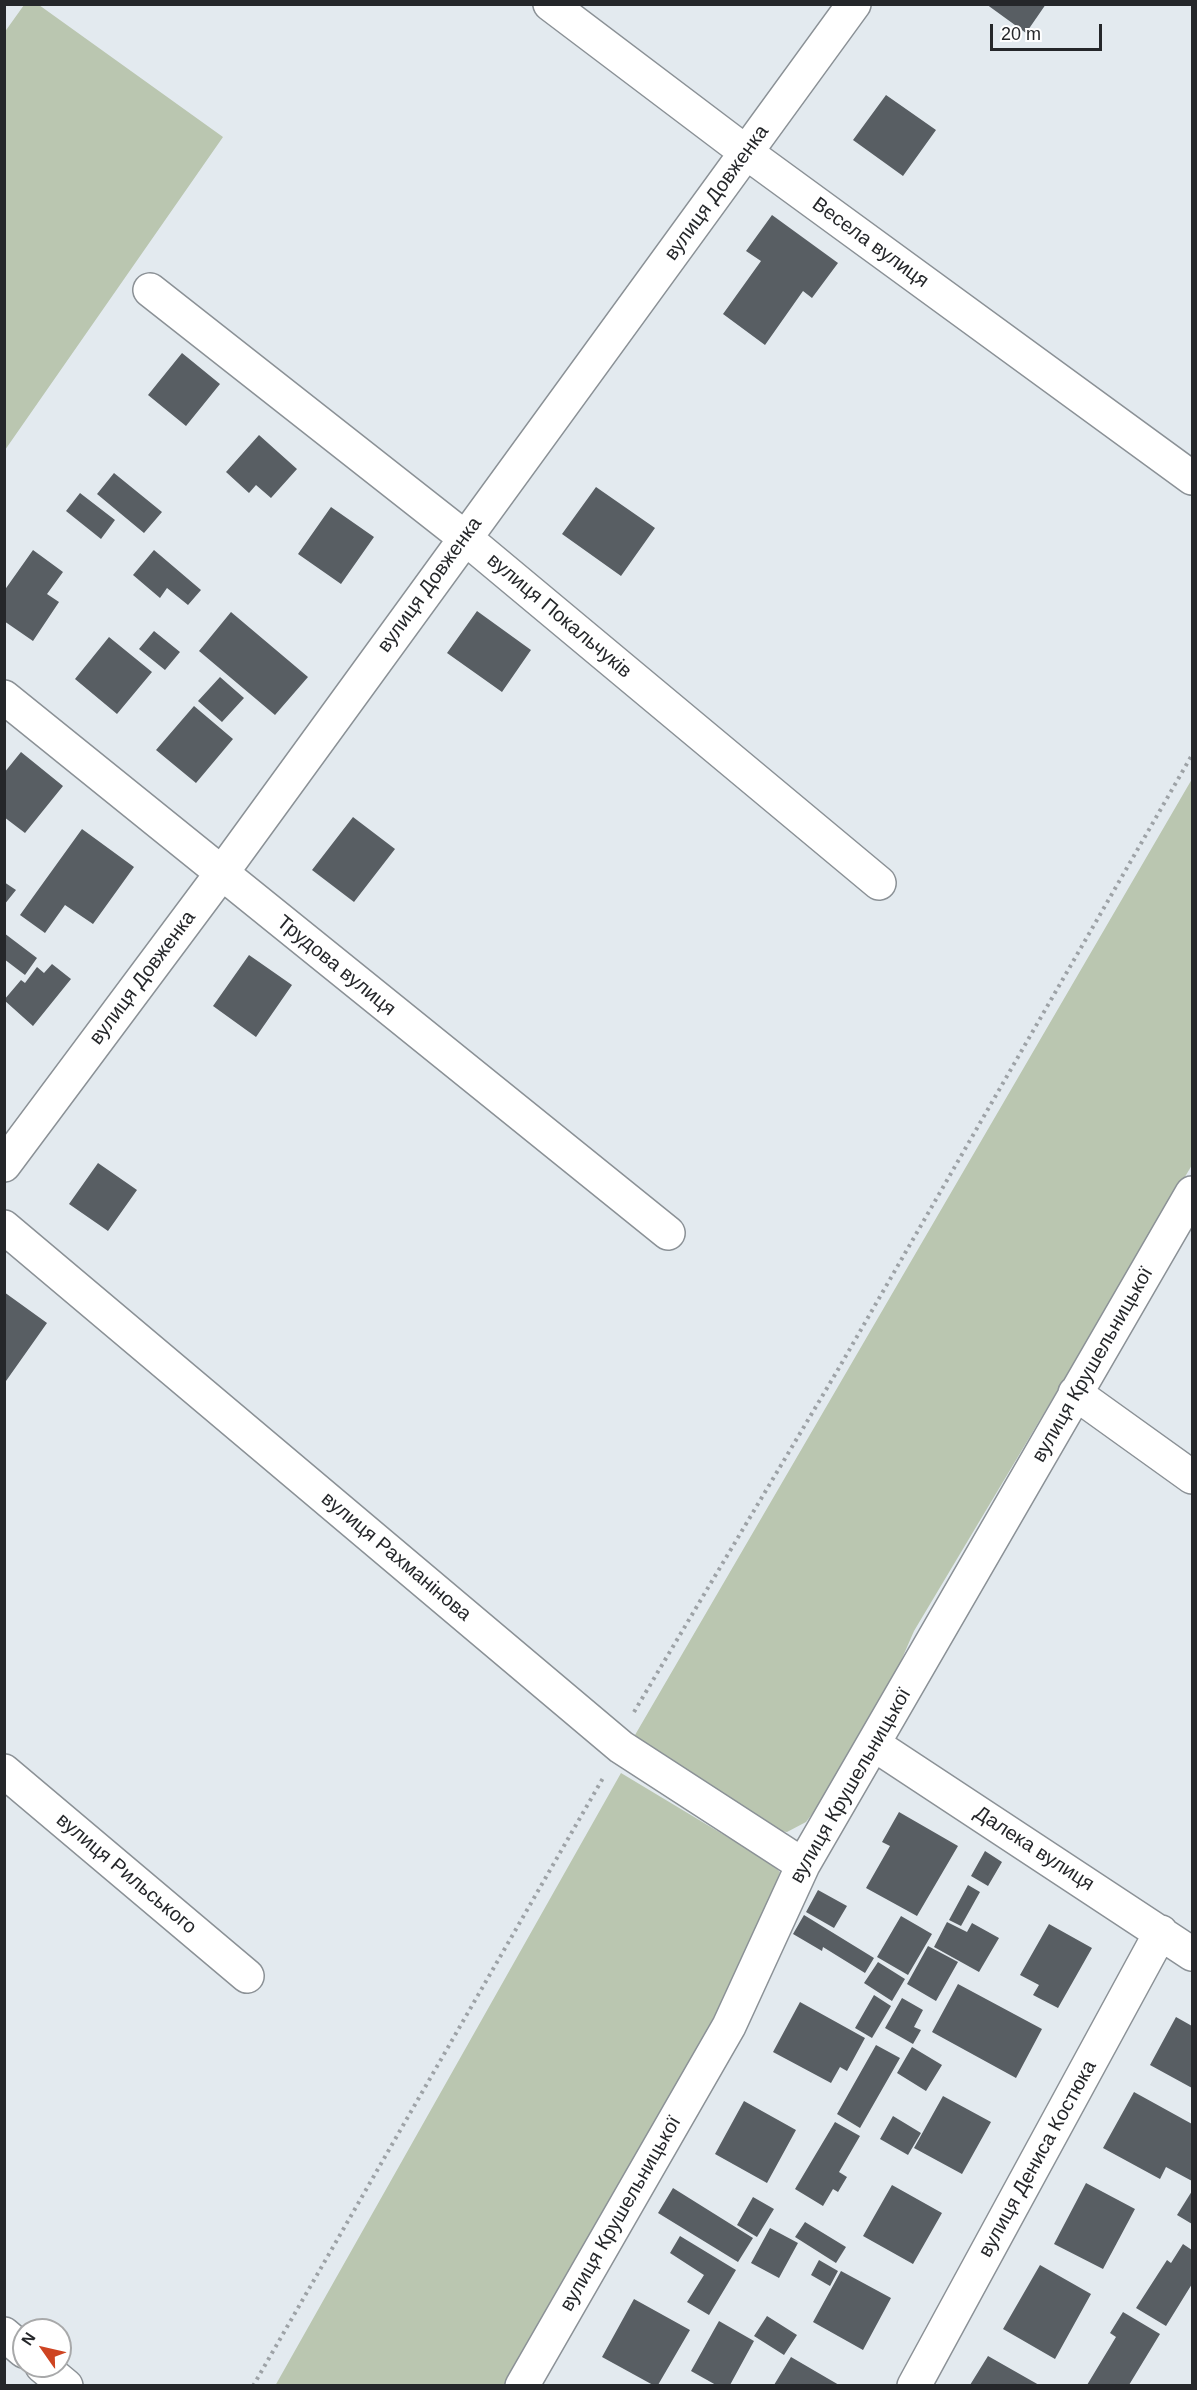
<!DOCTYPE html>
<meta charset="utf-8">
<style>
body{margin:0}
#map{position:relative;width:1197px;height:2390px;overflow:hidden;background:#e3eaef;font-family:Helvetica,sans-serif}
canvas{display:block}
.frame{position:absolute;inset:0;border:6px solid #25272a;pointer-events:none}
.north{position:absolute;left:12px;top:2318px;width:60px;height:60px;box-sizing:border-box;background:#fff;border:2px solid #a8a9aa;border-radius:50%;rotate:304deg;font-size:16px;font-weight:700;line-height:24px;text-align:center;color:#25272a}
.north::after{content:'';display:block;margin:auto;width:21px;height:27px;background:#ce4422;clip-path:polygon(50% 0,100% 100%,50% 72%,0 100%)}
.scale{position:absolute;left:990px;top:24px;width:112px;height:27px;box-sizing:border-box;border:3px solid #25272a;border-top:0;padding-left:8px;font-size:18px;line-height:21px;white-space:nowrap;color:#25272a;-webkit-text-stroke:4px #fff;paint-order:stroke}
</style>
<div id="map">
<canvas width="1197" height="2390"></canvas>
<div class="frame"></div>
<div class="north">N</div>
<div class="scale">20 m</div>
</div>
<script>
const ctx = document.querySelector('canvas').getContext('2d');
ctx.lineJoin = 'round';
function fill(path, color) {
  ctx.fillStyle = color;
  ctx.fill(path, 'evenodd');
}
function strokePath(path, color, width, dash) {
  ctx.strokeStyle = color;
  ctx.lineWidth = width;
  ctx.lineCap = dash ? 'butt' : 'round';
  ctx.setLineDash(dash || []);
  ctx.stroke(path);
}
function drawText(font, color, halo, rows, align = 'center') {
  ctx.font = font + ' Helvetica,sans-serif';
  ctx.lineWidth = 6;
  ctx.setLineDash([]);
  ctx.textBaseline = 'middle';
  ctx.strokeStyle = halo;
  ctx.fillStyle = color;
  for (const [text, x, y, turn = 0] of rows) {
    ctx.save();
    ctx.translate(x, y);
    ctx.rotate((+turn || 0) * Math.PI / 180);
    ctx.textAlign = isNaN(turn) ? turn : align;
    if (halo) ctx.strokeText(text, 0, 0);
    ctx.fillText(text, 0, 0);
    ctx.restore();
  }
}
fill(new Path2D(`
 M24 5H39L223 137 5 450 4 33Z
 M1192 779V1165L914 1631 874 1723 836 1783 806 1822 787 1832 761 1828 660 1763 635 1735Z
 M621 1773 769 1862 780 1872 749 1955 685 2083 510 2385 275 2386Z`), '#bac6b0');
fill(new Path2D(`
 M986 4H1046L1026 33Z
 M886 95 936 130 903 176 853 140Z
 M772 215 838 263 812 298 803 291 765 345 723 314 761 261 746 251Z
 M182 353 220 384 186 426 148 395Z
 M259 435 297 469 271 498 256 485 249 493 226 472Z
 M114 473 162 512 144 533 97 494Z
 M596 487 655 528 621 576 562 534Z
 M80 493 115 520 101 539 66 511Z
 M331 507 374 537 341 584 298 554Z
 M33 550 63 572 47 594 59 602 33 641 4 621V591Z
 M154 550 201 590 188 605 167 588 160 598 133 575Z
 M477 611 531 650 502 692 447 653Z
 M231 612 308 677 275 715 199 651Z
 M154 631 180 652 165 670 139 649Z
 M109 637 152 672 117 714 75 679Z
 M220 677 244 698 222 722 198 701Z
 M194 706 233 739 196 783 156 750Z
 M21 752 63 786 25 833 4 817V773Z
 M353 817 395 849 354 902 312 870Z
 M82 829 134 867 93 924 65 905 45 933 20 915Z
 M4 882 16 890 4 905Z
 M4 933 37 958 25 975 4 959Z
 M249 955 292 985 256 1037 213 1006Z
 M52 964 71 979 33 1026 4 1000 21 980 25 983 37 967 44 973Z
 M98 1163 137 1190 108 1231 69 1204Z
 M4 1292 47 1323 6 1381 4 1380Z
 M899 1812 958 1846 917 1916 866 1888 890 1846 882 1842Z
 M985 1851 1002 1862 988 1886 971 1876Z
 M968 1885 980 1892 961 1926 949 1920Z
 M818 1890 847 1906 834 1928 806 1912Z
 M804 1915 874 1958 865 1973 823 1947 822 1951 793 1934Z
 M901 1916 932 1934 908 1975 877 1957Z
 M947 1922 967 1932 972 1923 999 1938 979 1972 934 1947Z
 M1049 1924 1092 1948 1058 2008 1033 1995 1039 1985 1020 1975Z
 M928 1946 958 1962 936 2001 907 1984Z
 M878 1962 905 1979 892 2001 864 1983Z
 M958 1984 1042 2029 1016 2078 932 2032Z
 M874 1995 891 2006 872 2038 855 2028Z
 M902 1998 923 2010 914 2027 921 2030 913 2044 885 2028Z
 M800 2002 865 2038 847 2071 840 2067 831 2083 773 2052Z
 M1176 2017 1192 2026V2088L1150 2065Z
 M876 2045 900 2058 860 2128 837 2114Z
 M912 2047 942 2065 926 2091 897 2073Z
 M1134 2092 1192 2124V2181L1166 2167 1160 2179 1103 2148Z
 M943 2096 991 2122 962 2174 914 2148Z
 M744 2101 796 2130 767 2183 715 2154Z
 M893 2116 921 2133 908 2155 880 2139Z
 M835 2122 860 2136 839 2172 847 2177 838 2192 833 2189 823 2206 795 2189Z
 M1086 2183 1135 2209 1103 2269 1054 2244Z
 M892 2185 942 2213 913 2264 863 2236Z
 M673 2188 753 2238 738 2262 658 2213Z
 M1192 2191V2224L1177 2215Z
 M753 2197 774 2209 757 2237 737 2225Z
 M805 2222 846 2247 836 2263 795 2237Z
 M770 2228 798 2243 779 2278 751 2263Z
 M680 2236 736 2270 709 2315 687 2302 704 2275 670 2253Z
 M1183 2244 1192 2250V2284L1166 2326 1136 2308 1167 2260 1171 2263Z
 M819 2260 838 2271 830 2286 811 2275Z
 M1040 2265 1091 2294 1055 2359 1003 2329Z
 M841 2271 891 2298 863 2350 813 2322Z
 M634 2299 690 2330 658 2385H653L602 2357Z
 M1123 2312 1160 2334 1129 2385H1087L1116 2337 1110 2333Z
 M767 2316 797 2335 784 2355 754 2336Z
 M719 2321 754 2341 730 2385H716L691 2371Z
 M988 2356 1039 2385H970Z
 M791 2357 839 2385H774Z`), '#585e63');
const street = new Path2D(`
 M550 4 747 153 1192 478
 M150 290 464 537 879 883
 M4 697 668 1233
 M4 1165 221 874 854 4
 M4 1227 621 1747 803 1865
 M1075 1393 1192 1477
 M875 1745 1192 1954
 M4 1771 247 1976
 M4 2334 24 2351
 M42 2366 66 2386
 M522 2386 729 2026 803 1865 1192 1193
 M914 2386 1161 1932`);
strokePath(street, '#8b9196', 36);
strokePath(new Path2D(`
 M634 1712 836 1373 1192 755
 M253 2386 603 1778`), '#9da2a6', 4, [3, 4.5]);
strokePath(street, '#fff', 33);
drawText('20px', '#25272a', '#fff', [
 ["вулиця Довженка",717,193,-54],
 ["Весела вулиця",870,243,36],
 ["вулиця Довженка",430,585,-54],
 ["вулиця Покальчуків",559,616,40],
 ["Трудова вулиця",336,966,39],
 ["вулиця Довженка",143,978,-53],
 ["вулиця Крушельницької",1093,1365,-60],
 ["вулиця Рахманінова",396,1557,40],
 ["вулиця Крушельницької",851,1786,-60],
 ["Далека вулиця",1034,1849,33],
 ["вулиця Рильського",126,1874,40],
 ["вулиця Дениса Костюка",1038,2159,-61],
 ["вулиця Крушельницької",621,2214,-60]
]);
</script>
